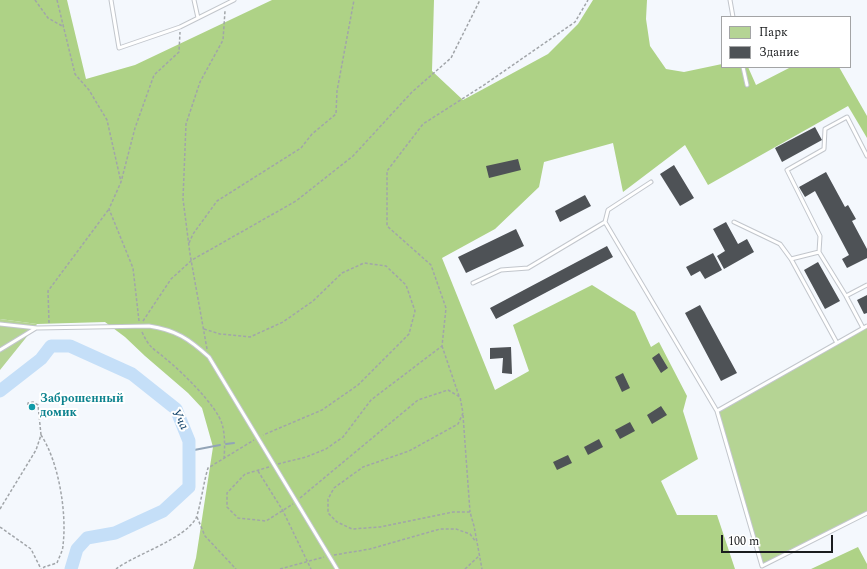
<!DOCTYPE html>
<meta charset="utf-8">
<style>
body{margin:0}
#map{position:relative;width:867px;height:569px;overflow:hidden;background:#f4f8fd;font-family:Spectral,serif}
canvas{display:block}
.legend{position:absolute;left:721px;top:16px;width:130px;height:52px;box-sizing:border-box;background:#fff;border:1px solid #a3a4a5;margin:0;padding:5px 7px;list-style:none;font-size:12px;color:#1a1c1e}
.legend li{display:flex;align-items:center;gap:8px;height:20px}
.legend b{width:20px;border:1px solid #a3a4a5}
.scale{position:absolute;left:721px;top:535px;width:112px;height:18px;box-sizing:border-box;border:2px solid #1a1c1e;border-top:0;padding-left:5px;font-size:12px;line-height:14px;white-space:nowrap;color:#1a1c1e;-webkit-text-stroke:3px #fff;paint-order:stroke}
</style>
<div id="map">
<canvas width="867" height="569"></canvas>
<ul class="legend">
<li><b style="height:11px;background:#b5d494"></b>Парк</li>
<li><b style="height:11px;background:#4e5256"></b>Здание</li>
</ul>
<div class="scale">100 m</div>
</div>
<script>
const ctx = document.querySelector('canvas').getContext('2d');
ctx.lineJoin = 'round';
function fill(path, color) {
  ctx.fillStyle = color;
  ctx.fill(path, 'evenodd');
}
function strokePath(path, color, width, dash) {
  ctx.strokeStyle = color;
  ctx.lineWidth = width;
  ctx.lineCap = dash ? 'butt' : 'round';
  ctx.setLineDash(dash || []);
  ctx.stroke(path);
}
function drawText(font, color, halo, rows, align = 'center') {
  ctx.font = font + ' Spectral,serif';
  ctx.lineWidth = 4;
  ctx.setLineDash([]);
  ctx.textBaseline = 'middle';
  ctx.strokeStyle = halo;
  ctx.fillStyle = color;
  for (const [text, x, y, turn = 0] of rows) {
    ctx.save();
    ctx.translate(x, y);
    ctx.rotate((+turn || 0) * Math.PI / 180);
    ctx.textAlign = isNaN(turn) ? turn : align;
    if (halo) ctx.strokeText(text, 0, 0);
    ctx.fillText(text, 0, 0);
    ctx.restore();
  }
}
fill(new Path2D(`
 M0 319 37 324 0 370Z
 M867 328V515L762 566 717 411Z`), '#b5d494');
fill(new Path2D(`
 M0 0H67L86 79 135 65 272 0H434L432 71 463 100 548 54 578 24 593 0H647L646 19 650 46 666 69 684 72 722 64V67H748L756 85 791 67H839L867 116V138L848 106 708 185 685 145 623 192 613 143 544 162 539 187 495 229 442 258 495 390 529 371 513 325 592 285 635 312 651 347 659 342 687 396 683 411 698 459 661 481 677 515H717L735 569H193L196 558 213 447 202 408 188 393 145 356 125 337 105 322 37 324 0 319Z
 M858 547 867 564V569H811Z`), '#aed286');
strokePath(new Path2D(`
 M226 444 234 443
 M189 451 220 445`), '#92a4b7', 2);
strokePath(new Path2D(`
 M0 391 41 359 51 346H70L132 374 176 409 189 441V487L163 511 115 533 87 538 77 549 71 569`), '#c5dff8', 13);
fill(new Path2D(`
 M815 127 822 140 782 162 775 148Z
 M518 159 521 170 489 178 486 166Z
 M674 165 694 198 680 206 660 174Z
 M826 172 845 207 848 205 856 219 852 221 867 249V258L847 268 842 259 849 255 815 191 805 197 799 187Z
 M585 195 591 206 560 222 555 211Z
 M726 222 738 244 747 239 754 252 724 269 717 256 725 251 713 229Z
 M516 229 524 246 466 273 458 257Z
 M607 246 613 257 496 319 490 308Z
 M713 253 722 270 705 279 700 271 691 276 686 267Z
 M818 262 840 301 825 309 804 270Z
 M867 295V313L864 314 857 300Z
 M700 305 737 373 721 381 685 313Z
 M511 347 512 374 502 373 503 358 490 359V348Z
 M659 353 668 368 661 373 652 358Z
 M623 373 630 388 622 392 615 377Z
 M661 406 667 415 652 424 647 415Z
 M630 422 635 431 620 439 615 430Z
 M599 439 603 447 588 455 584 447Z
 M568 455 572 463 557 470 553 462Z`), '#4e5256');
const lane = new Path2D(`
 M111 0 119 48 180 27 234 0
 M194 0 198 18
 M730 0 733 17
 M743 67 747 85
 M605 222 608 210 651 182
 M734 222 780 244 791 259 819 252 820 236 787 170 824 149 825 129 847 117 867 156
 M819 252 846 296 863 328
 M791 259 837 343
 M473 283 501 270 528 268 605 222 717 411
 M846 296 867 285
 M0 324 37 328 149 326C176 330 189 339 209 357L337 569
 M867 326 717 411 762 566 867 513
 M0 350 36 328`);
strokePath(lane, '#c2c6cc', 5);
strokePath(new Path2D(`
 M35 0 48 18 64 27
 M57 0 75 74 89 90 107 120 121 182
 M189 243 193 234 217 201 301 148 312 134 336 114 337 91 354 0
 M139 321 133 268 109 209 121 182 135 128 154 75 179 52 180 32
 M143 321 171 279 192 260 296 201 353 156 412 92 451 58 480 0
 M49 323 48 291 109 209
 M204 329 220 334 250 337 283 322 313 301 342 273 364 263 386 266 406 285 415 311 409 334 358 385 322 410 263 435
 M142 332C150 349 152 347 166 359 181 371 217 406 222 424 225 433 225 448 224 458
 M442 346 459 396
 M207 349 190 254 183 199 186 124 200 82 223 40 225 11
 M463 415 470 512
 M41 435C59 462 67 514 63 545 63 551 59 557 57 563L44 567 43 569
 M278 464 306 457 326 449 343 437 371 400 442 346 446 308 431 265 387 226V171L423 124 484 85 575 22 588 0
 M269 467 245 474 227 493V507L238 518 266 521 293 504
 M258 471 283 511 311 569
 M300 498 418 400 448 390 460 397 463 413 458 424 409 451 363 467 334 488 328 499V513L337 522 352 529 380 527 453 512H470L474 526 482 569
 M0 509 36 450 41 435 38 405 33 402 28 403V405
 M197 517 205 536 236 569
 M0 527 31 549 41 569
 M334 555 370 549 440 529H456L470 534 476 542
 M116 569C136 554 185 539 196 518 200 509 204 480 208 468L254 440
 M280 569 324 557
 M465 569 480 555`), '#a1a5a9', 1.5, [3, 2]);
strokePath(lane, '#fff', 3);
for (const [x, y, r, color] of [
 [32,407,4,"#0f9aa8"]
]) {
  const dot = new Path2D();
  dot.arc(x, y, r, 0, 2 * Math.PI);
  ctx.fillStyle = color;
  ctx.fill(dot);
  strokePath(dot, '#fff', 1.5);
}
drawText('bold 12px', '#0d838f', '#fff', [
 ["Заброшенный",40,400],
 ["домик",40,414]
], 'left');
drawText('italic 13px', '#13446b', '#fff', [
 ["Уча",179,420,62]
]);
</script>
